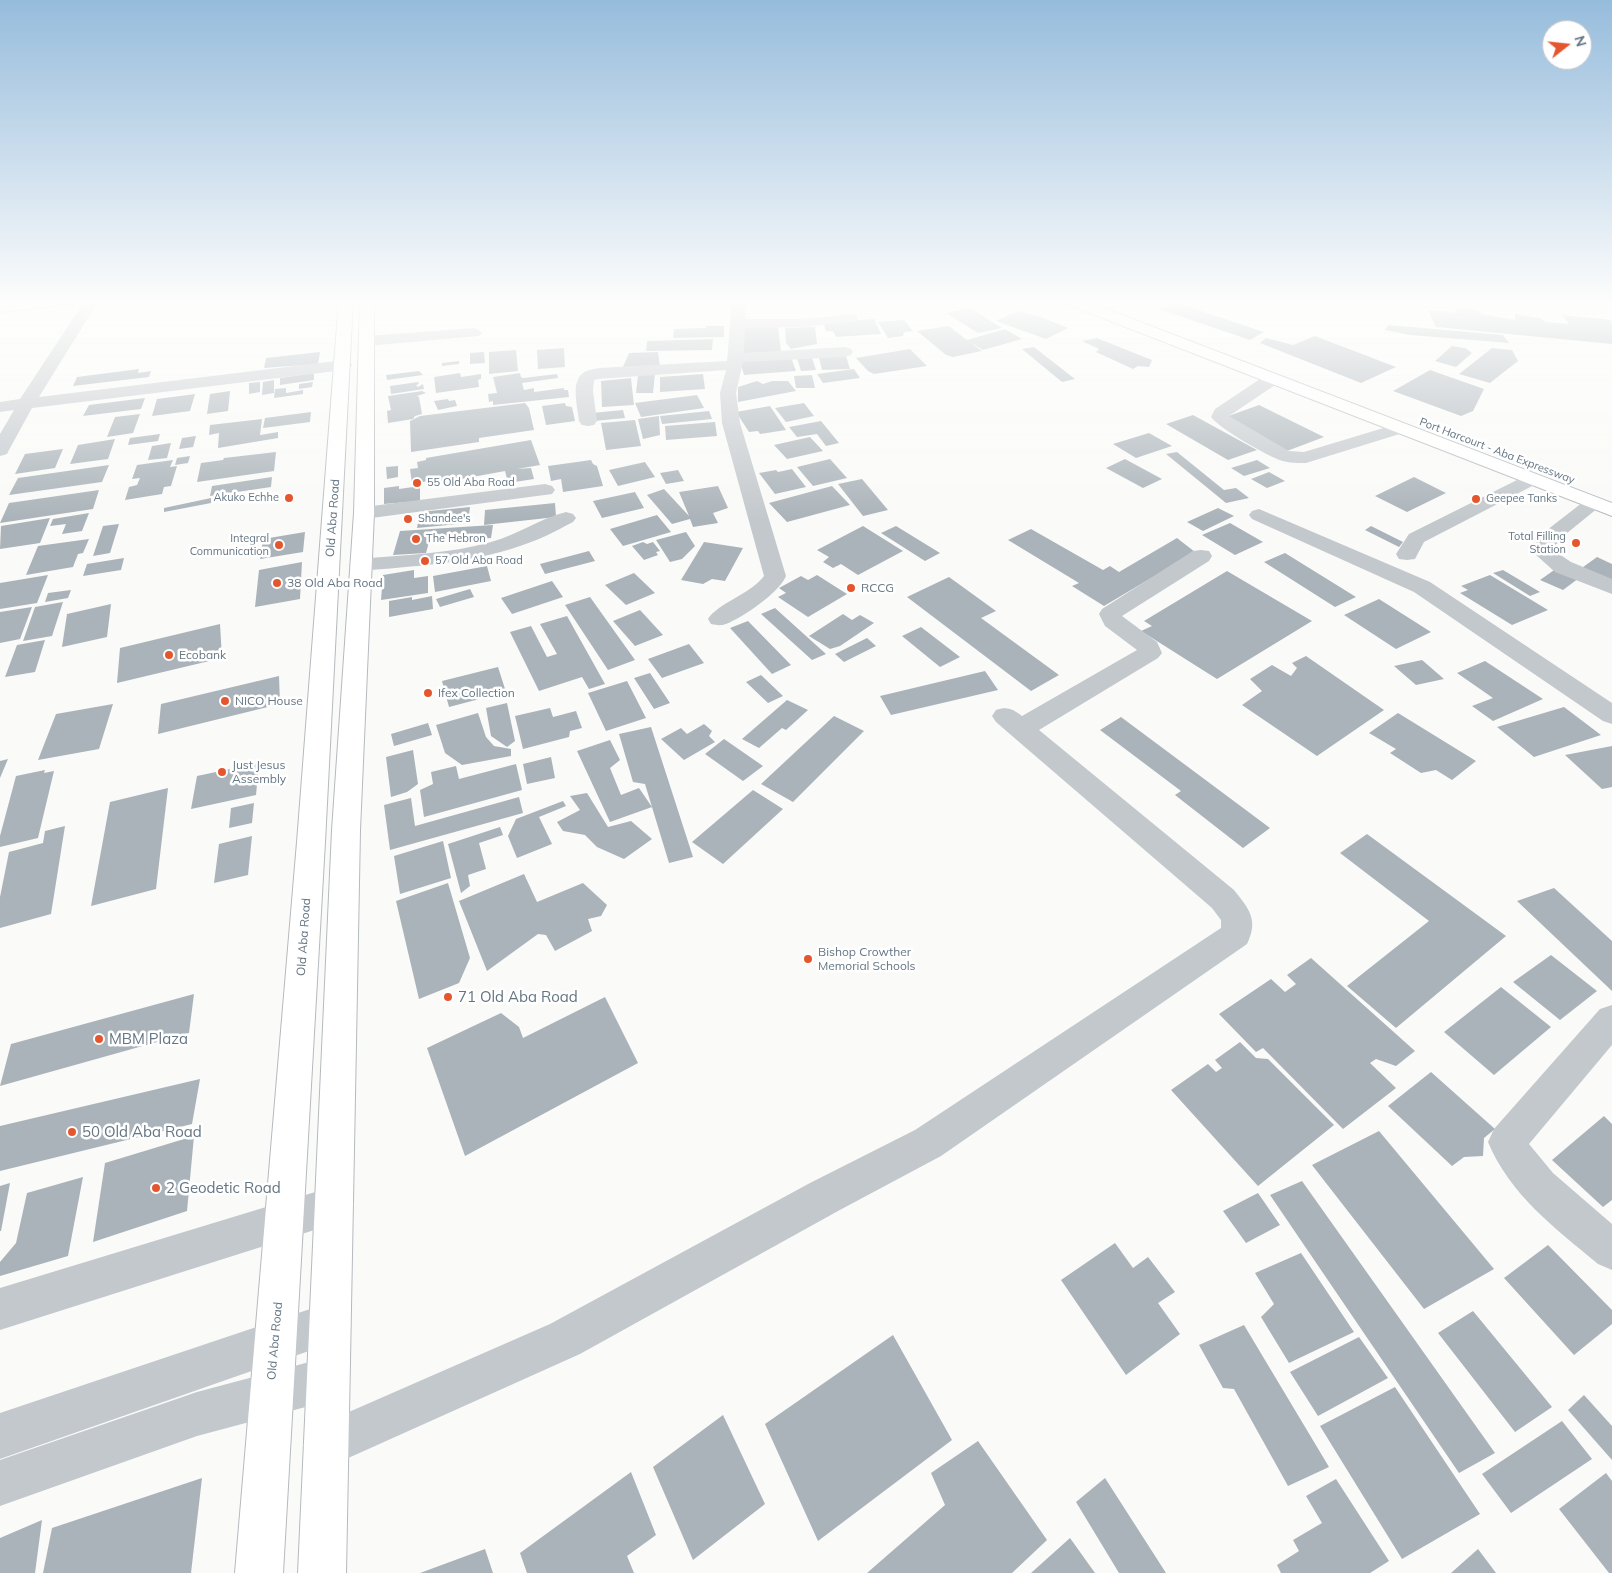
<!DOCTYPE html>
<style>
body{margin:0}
#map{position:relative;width:1612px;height:1573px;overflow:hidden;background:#fafaf8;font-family:Mulish,sans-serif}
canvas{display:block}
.north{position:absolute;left:1542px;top:20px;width:50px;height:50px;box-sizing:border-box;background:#fff;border:1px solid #c1c8cd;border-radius:50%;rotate:74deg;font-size:14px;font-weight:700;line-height:20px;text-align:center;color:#657683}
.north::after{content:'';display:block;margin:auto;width:18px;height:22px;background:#e4572e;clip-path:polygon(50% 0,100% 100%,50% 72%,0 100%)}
</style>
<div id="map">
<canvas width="1612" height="1573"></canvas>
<div class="north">N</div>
</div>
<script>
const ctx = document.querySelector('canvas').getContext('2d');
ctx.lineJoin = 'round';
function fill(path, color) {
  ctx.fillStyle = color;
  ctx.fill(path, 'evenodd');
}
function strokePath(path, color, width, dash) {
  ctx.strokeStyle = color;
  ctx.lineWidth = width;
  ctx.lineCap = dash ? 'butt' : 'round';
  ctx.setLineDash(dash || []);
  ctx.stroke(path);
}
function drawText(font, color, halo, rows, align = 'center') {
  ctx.font = font + ' Mulish,sans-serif';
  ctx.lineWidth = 5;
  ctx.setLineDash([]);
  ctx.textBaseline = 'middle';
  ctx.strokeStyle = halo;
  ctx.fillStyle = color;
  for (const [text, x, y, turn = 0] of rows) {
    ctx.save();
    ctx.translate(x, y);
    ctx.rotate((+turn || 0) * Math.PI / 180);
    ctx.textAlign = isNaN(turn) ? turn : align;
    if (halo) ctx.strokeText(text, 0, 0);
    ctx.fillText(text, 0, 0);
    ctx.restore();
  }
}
fill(new Path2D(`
 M1174 302 1264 332 1250 340 1159 309Z
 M970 308 1002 328 978 333 946 313Z
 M1456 309 1476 310 1481 314 1515 320V314L1540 318 1546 322 1569 324 1562 315 1610 320 1612 322V344L1436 327 1428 310 1458 313Z
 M1018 311 1041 317 1068 328 1046 339 996 321Z
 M874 319 881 334 836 337 833 331H826L823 322Z
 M904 320 913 331 904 332 903 336 888 338 878 322Z
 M1388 325 1503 335 1509 343 1410 335 1385 330Z
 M706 326H724V337L673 338 674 329 706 328Z
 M778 326 781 352 744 353 743 327Z
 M949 326 967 340 1005 329 1022 339 983 350 970 342 982 351 953 357 946 355 917 331Z
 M815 327 817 344 791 349 786 343 785 328Z
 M1315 336 1396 367 1361 383 1260 343 1266 338 1293 345Z
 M1097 338 1152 360 1149 367 1138 366 1133 369 1096 352 1099 349 1082 341Z
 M713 339 712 350 646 351 647 341Z
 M1452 346 1465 348 1472 353 1456 367 1435 361Z
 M1034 347 1075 379 1062 382 1022 349Z
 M564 348 565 367 538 369 537 350Z
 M1492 348 1512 350 1518 361 1490 383 1459 374Z
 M910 349 927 366 874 374 868 371 856 358Z
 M516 350 518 371 489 374V352Z
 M320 352 318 364 264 368 266 358Z
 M484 352 485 363 470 364V353Z
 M658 352 660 366 623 367 629 353Z
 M846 356 850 369 822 370 819 358Z
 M791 357 796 371 744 375 740 361Z
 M797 358H812L816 370 801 371Z
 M459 361V364L442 366V363Z
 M139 369 138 373 151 371 149 377 73 386 77 377Z
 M854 369 860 378 823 383 817 374Z
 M1430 370 1484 389 1473 411 1461 416 1393 391Z
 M419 371 423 375 387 380 386 375Z
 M314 373V380L280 385V378Z
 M460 373 461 377 481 374V379L478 380 479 387 436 393 434 377Z
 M520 373 521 377 523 378 557 374 558 378 522 383 524 390 534 388V392L564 388V390H568L569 397 493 405V401L489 402 488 394 497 393 493 377Z
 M655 374 653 393H636L638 375Z
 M703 374 705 389 660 392V377Z
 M812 375 815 388H796L794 376Z
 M631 378 634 405 602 407 601 381Z
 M274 380V393L262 395 263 382Z
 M757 381 763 384 772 381H788L796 391 738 402V387Z
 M260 382V392L249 394V383Z
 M313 382 312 387 299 389V384Z
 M418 382 419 384 416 385 418 387 423 384 424 389 391 394 390 386Z
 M286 388V393L303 390V394L274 398 275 389Z
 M230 391 228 411 207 414 210 394Z
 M422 391 426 393 417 396 419 397 422 414 415 416 413 419 388 423 387 411 391 410 388 396Z
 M195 394 190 411 152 416 157 399Z
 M697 395 704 408 641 417 635 403Z
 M145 398 141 409 83 416 89 405Z
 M448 399 449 401 455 400 457 406 438 410 434 401Z
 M525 403 529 408 534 430 479 438V442L411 452 410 421 420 416Z
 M565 403 566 406 572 407 575 421 546 425 542 406Z
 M804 403 814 416 786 422 775 408Z
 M1259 405 1324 437 1287 451 1223 418Z
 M770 406 786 430 760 434 758 431 749 432 736 412Z
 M623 410 625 418 594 421 592 413Z
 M709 411 712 419 662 424 660 416Z
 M311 412 310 422 263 428 265 418Z
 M140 414 133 433 107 437 115 417Z
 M1193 415 1257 450 1228 460 1166 424Z
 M659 416 660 435 643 439 638 419Z
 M262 419 260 435 278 432V438L218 448 219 433 209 435 210 425Z
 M635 420 641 446 606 450 601 423Z
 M821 421 839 443 826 446 817 434 797 437 789 427Z
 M715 422 717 436 666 440 665 426Z
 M1149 433 1172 446 1136 458 1113 444Z
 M160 434 158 441 128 445 130 438Z
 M196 436 193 447 179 449 182 438Z
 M810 437 823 451 787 459 774 445Z
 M115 439 108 459 70 464 78 445Z
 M531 440 540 465 517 469 531 468 534 479 508 483 505 471 429 485V481L412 484 410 469 418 468 417 462 426 460V458Z
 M171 443 167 458 148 460 152 446Z
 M63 449 55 468 15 474 25 454Z
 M276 452 274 471 197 482 201 463 223 460 224 458Z
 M1177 452 1224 490 1236 488 1249 498 1226 503 1166 454Z
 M190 456 188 463 175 465 177 458Z
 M830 459 847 478 813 486 797 467Z
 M1125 459 1162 479 1143 488 1106 468Z
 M173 460 170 467 177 466 171 486 164 487 162 494 125 500 129 487 137 485 140 478 132 479 137 465Z
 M591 460 593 464 597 466 603 486 563 492 561 479 551 481 548 466Z
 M1257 460 1270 468 1244 476 1231 468Z
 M645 462 655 477 618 486 609 470Z
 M109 465 102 482 9 495 18 478Z
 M398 466V477L387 479 386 467Z
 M792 469 806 487 775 494 759 473 776 470 778 472Z
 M678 470 684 481 666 484 660 473Z
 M1269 472 1285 481 1267 488 1251 479Z
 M272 477 271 487 210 496 212 486Z
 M1414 477 1446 493 1407 512 1375 496Z
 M862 479 888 510 863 516 838 484Z
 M399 486V489L420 486V501L384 504V488Z
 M718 486 728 508 713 513 718 523 693 527 690 519 672 524 647 495 664 489 689 516 679 492Z
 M832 486 850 505 787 522 769 503Z
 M99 490 93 509 0 523 9 503Z
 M635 492 644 508 602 518 593 501Z
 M211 498V503L164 512V508Z
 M555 503 556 517 484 525 485 510Z
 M470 507 468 523 417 528 420 512Z
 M1218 508 1234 516 1203 531 1187 522Z
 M89 513 82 531 62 534 66 524 50 526 53 519Z
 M657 515 671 532 623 546 610 529Z
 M50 518 40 543 0 549 1 526Z
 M1230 523 1263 542 1235 555 1202 535Z
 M119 524 110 553 93 556 103 526Z
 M493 525 491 538 429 542 426 553 393 555 400 531Z
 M863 526 903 551 858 575 841 564 833 568 823 562 829 557 817 550Z
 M896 526 940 553 925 561 881 533Z
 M1371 526 1403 542 1399 547 1365 530Z
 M1031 529 1103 570 1110 566 1119 572 1177 538 1195 552 1104 606 1072 586 1079 583 1008 540Z
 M305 532 303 552 260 559 263 539Z
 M686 532 695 546 682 559 670 562 656 540Z
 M89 539 83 553 78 554 73 567 26 575 38 546Z
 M643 542 647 544 653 542 660 551 656 552 658 555 644 560 632 546Z
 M704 542 743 548 725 581 712 579 703 584 681 580Z
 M589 551 595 561 545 574 540 564Z
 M1285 553 1356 597 1335 607 1264 562Z
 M1597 557 1612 564V585L1579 570Z
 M124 558 121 570 83 576 87 564Z
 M302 562 300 599 255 607 259 570Z
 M487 566 491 581 435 592 433 576Z
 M1557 568 1579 578 1563 590 1540 580Z
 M414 570V578L428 576V593L381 600 383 575Z
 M1503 570 1540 592 1530 596 1493 573Z
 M1227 571 1312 621 1217 679 1141 631 1152 626 1144 621Z
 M634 573 655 593 626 605 605 585Z
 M48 575 37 603 0 609V583Z
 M817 575 847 594 808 617 778 597 786 593 779 588 801 576 808 580Z
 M1490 575 1548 610 1512 625 1460 593 1468 590 1461 586Z
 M949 577 996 611 981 618 1059 675 1031 691 907 597Z
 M552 581 563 597 512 614 501 598Z
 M470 589 474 597 440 607 436 599Z
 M71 590 68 598 45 602 48 593Z
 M432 596 433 609 389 617V601L412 597V600Z
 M590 597 635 660 608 670 565 605Z
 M1379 599 1431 632 1396 649 1344 615Z
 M63 602 52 636 23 641 35 607Z
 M111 604 107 637 62 647 67 614Z
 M32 607 20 639 0 643V612Z
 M775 608 826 654 812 660 761 614Z
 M640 610 663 635 635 646 613 621Z
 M843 614 852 620 860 615 874 623 840 646 830 649 809 636Z
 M567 616 605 684 589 689 582 677 539 691 510 632 531 626 547 657 557 654 540 624Z
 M748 621 791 665 772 674 730 628Z
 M220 624 222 658 117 683 120 648Z
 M921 627 960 657 940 667 902 636Z
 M867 638 876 646 844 662 835 654Z
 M45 640 35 672 5 677 17 645Z
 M689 644 704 663 662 678 648 659Z
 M1306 656 1384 710 1317 756 1242 705 1262 691 1250 679 1272 665 1291 676 1297 668 1292 663Z
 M1422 660 1444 679 1416 685 1394 666Z
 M1485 661 1543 699 1493 721 1472 706 1493 698 1457 673Z
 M498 667 506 692 449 707 442 681Z
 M985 671 998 690 891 715 880 696Z
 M650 673 670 703 654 709 634 678Z
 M761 675 783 696 768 703 746 682Z
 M279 676 280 704 158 734 161 704Z
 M627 681 646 718 606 731 588 693Z
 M787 700 808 710 786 730 782 728 759 748 742 739Z
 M507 703 515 741 507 747 491 736 486 708Z
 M113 704 99 749 38 760 56 714Z
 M1564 707 1601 735 1534 757 1497 727Z
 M550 708 553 717 576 711 582 728 570 731 569 737 523 749 515 716Z
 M478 713 486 737 494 746 511 749V756L462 765 445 753 436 725Z
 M1398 713 1476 761 1452 780 1436 770 1421 773 1390 753 1396 749 1369 733Z
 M834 716 864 731 793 802 761 784Z
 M1121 717 1270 828 1243 848 1175 795 1181 791 1100 730Z
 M428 723 432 735 394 746 391 734Z
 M704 724 712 731 709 736 715 742 684 760 661 739 681 728 687 734Z
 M651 727 693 857 669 863 645 784 633 782 619 734Z
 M724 739 763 766 743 781 705 754Z
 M610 740 620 760 610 768 621 795 639 788 652 807 610 822 577 751Z
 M1612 746V787L1602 789 1565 755Z
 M413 750 418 784 407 792 391 797 386 757Z
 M551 757 555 778 527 784 523 764Z
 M8 759 0 778V761Z
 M259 763 256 795 191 809 197 776Z
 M516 764 522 790 424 817 420 790 433 784 431 772 456 766 459 779Z
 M45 770 44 773 54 771 38 838 0 847V836L16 776Z
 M168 788 156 889 91 906 110 802Z
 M753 790 783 809 723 864 692 842Z
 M587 793 608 827 631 821 652 839 624 859 597 847 585 835 563 831 557 822 580 810 570 796Z
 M519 797 523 813 390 850 384 805 411 798 415 826Z
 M563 801 566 806 539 817 552 844 517 858 508 836 516 819Z
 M254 803 252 823 229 828 231 808Z
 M65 826 51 914 0 928V897L9 852 43 843 45 831Z
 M500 827 503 835 479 843 486 869 468 875 470 886 461 893 448 844Z
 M1367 834 1506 936 1396 1028 1347 986 1429 921 1340 853Z
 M252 836 248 875 214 883 219 844Z
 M443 841 451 878 400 894 394 856Z
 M524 874 537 902 583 883 607 905 601 916 588 919 592 931 555 951 546 935 538 934 487 971 459 901Z
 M448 883 470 958 459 983 419 999 396 901Z
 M1554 888 1612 941V991L1517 901Z
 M1551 955 1597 991 1560 1020 1513 982Z
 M1311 958 1415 1051 1396 1066 1376 1059 1370 1063 1396 1088 1343 1129 1263 1048 1256 1052 1219 1014 1271 979 1285 992 1296 984 1287 975Z
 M1501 987 1551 1027 1494 1075 1444 1032Z
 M194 994 189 1033 0 1086 11 1044Z
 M605 997 638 1063 465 1156 427 1048 501 1013 519 1027 523 1038Z
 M1240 1042 1256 1058 1268 1059 1334 1125 1258 1186 1171 1090 1208 1064 1216 1072 1222 1068 1215 1060Z
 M1431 1072 1495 1129 1484 1138 1483 1156 1464 1157 1452 1166 1388 1106Z
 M200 1079 192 1124 0 1171V1126Z
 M1604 1116 1612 1124V1200L1603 1207 1552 1160Z
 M1379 1131 1494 1269 1424 1309 1312 1165Z
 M194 1136 187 1211 93 1242 105 1163Z
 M83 1177 68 1256 0 1276V1262L16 1243 27 1193Z
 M1302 1181 1495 1453 1459 1473 1270 1195Z
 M10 1183 1 1231H0V1186Z
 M1258 1193 1280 1225 1246 1243 1223 1211Z
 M1115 1243 1133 1268 1148 1257 1175 1292 1158 1303 1180 1334 1126 1375 1061 1280Z
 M1548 1245 1612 1310V1324L1574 1355 1504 1278Z
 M1301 1253 1354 1332 1289 1363 1261 1317 1274 1304 1255 1273Z
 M1473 1311 1552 1407 1515 1432 1438 1333Z
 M1244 1325 1329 1467 1288 1486 1234 1389 1223 1388 1199 1345Z
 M893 1335 952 1440 818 1541 765 1424Z
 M1359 1337 1388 1378 1318 1416 1290 1372Z
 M1395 1387 1480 1514 1402 1559 1320 1426Z
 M1584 1395 1612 1426V1460L1568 1410Z
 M723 1415 765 1504 693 1560 653 1467Z
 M1562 1421 1592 1459 1511 1513 1482 1474Z
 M978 1441 1047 1540 1012 1573H867L945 1505 931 1473Z
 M631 1472 656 1535 627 1556 634 1573H527L520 1553Z
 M1606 1473 1612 1481V1573H1609L1559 1509Z
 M202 1478 191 1573H43L52 1528Z
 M1105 1478 1166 1573H1119L1076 1502Z
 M1336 1479 1389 1561 1370 1573H1281L1277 1565 1299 1551 1293 1540 1322 1523 1306 1496Z
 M42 1520 35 1573H0V1538Z
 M1070 1538 1095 1573H1031Z
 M485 1549 493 1573H420Z
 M1478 1549 1496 1573H1451Z`), '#aab3b9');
const major = new Path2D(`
 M30 300H82L75 304 0 312V304Z
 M339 300H353L325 842 283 1573H235L297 842Z
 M360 300H374V513L360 830 346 1573H298L332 830 354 513Z`);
const highway = new Path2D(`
 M1062 300H1083L1612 503V516L1064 303Z`);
strokePath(major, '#b5babe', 2);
strokePath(highway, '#b4b9bd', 2);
fill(new Path2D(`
 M83 300H97L94 308 39 397 344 360 350 362 352 365 350 368 344 370 32 408 9 450 7 454 0 456V434L14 410 0 412V402L20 399 80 308Z
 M732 300H746L745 319H803L851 314 856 315 858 318 856 321 851 322 803 327 745 328 744 353 845 347 851 349 853 352 851 355 845 357 743 362 736 393 740 423 786 576C780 592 742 618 726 624 720 626 717 625 711 624L708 619C718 603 751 594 764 576L722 423 720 393 726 370 598 379 594 380 593 391 597 421 594 425 588 426 582 425 579 421C578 408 570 382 583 373 587 370 594 369 599 368L727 361Z
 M474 328 479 330 482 333 479 336 367 346 362 344 359 341 362 338 367 336Z
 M1272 374 1278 375 1280 379 1278 383 1229 416 1289 451 1304 452 1400 423 1406 424 1409 428 1406 432 1306 463C1295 463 1285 463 1275 458 1261 452 1219 428 1211 417L1215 409 1266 375Z
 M1531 473 1538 475 1541 479 1538 483 1424 542 1415 559 1407 560 1399 559 1396 554 1409 534Z
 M545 484 552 486 555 490 552 494 364 519 357 517 354 513 357 509 364 507Z
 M1594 497 1601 499 1604 503 1561 538 1556 545V552L1571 562 1612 579V594L1555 572 1535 554V544L1547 530 1587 499Z
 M1259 509 1430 582 1612 703V724L1603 721 1414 592 1252 519 1249 515 1252 511Z
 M566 512 573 514 576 518 573 522C556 531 539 540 520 546 468 564 414 566 360 571L352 570 349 565 352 560 360 559C403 555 449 554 491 542 517 535 541 518 566 512Z
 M1201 550 1209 551 1212 556 1209 561 1122 616 1157 642 1162 653 1158 658 1039 730 1234 890C1249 909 1259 920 1247 944L941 1156 838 1211 580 1354 326 1468 310 1461 303 1445 310 1429 550 1324 810 1183 915 1130 1221 928V920L1212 908 1011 735 996 722 992 716 996 710C1007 706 1013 709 1022 716L1137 650 1105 626 1099 614 1102 609 1193 551Z
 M1612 1005V1045L1529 1144 1553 1173 1612 1224V1270L1598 1264C1555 1228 1510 1195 1488 1142L1494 1129 1600 1009Z
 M335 1186 349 1191 354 1205 349 1219 0 1330V1288Z
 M331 1302 346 1308 352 1323 346 1338 0 1459V1413Z
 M328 1357 343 1364 350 1379 343 1394 328 1401 197 1436 0 1506V1460L197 1392Z`), '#c3c8cc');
fill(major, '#fff');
fill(highway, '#fff');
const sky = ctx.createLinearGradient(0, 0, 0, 521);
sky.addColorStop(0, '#96bcdc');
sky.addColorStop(0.58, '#fdfdfc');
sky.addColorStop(1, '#fdfdfc00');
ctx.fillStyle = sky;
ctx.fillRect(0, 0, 1612, 521);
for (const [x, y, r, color] of [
 [417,483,5,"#e4572e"],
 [289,498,5,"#e4572e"],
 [1476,499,5,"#e4572e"],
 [408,519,5,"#e4572e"],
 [416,539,5,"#e4572e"],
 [1576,543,5,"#e4572e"],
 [279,545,5,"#e4572e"],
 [425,561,5,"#e4572e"],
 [277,583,5,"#e4572e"],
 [851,588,5,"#e4572e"],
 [169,655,5,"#e4572e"],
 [428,693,5,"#e4572e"],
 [225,701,5,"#e4572e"],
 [222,772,5,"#e4572e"],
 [808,959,5,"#e4572e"],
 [448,997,5,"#e4572e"],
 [99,1039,5,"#e4572e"],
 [72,1132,5,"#e4572e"],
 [156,1188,5,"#e4572e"]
]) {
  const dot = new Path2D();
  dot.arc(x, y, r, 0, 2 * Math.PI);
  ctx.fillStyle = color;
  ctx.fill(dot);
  strokePath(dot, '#fff', 2);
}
drawText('11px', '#657683', '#fff', [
 ["Port Harcourt - Aba Expressway",1497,451,21]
]);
drawText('11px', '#657683', '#fff', [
 ["55 Old Aba Road",427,483],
 ["Akuko Echhe",279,498,"right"],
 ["Geepee Tanks",1486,499],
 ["Shandee's",418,519],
 ["Total Filling",1566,537,"right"],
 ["Station",1566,550,"right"],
 ["Integral",269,539,"right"],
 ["Communication",269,552,"right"],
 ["The Hebron",426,539],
 ["57 Old Aba Road",435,561]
], 'left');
drawText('12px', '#657683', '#fff', [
 ["Old Aba Road",333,518,-86],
 ["Old Aba Road",304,937,-86],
 ["Old Aba Road",275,1341,-85]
]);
drawText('12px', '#657683', '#fff', [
 ["38 Old Aba Road",287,583],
 ["RCCG",861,588],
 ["Ecobank",179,655],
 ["Ifex Collection",438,693],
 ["NICO House",235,701],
 ["Just Jesus",232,765],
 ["Assembly",232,779],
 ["Bishop Crowther",818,952],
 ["Memorial Schools",818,966]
], 'left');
drawText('15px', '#657683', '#fff', [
 ["71 Old Aba Road",458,997],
 ["MBM Plaza",109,1039],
 ["50 Old Aba Road",82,1132],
 ["2 Geodetic Road",166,1188]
], 'left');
</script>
